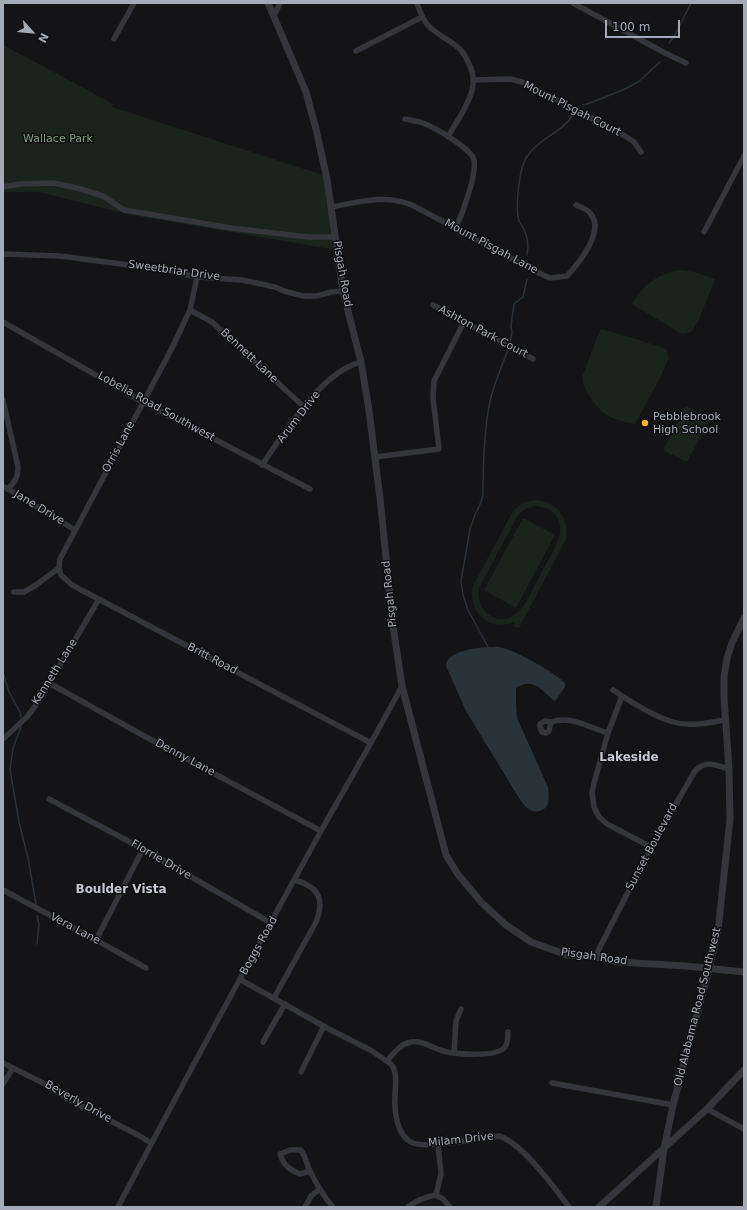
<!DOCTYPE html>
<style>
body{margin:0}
#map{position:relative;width:747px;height:1210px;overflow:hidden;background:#141416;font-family:"DejaVu Sans",sans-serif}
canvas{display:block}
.frame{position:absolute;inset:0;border:4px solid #a4aab7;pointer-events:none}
.north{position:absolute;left:12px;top:12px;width:40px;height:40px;-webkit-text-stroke:3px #0f0f11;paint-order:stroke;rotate:117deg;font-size:11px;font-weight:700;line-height:16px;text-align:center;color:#a4aab7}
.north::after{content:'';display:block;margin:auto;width:14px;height:18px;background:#a4aab7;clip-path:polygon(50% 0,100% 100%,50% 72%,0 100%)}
.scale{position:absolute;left:605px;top:20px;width:75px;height:18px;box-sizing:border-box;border:2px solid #a4aab7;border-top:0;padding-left:5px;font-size:12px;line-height:14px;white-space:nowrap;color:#a4aab7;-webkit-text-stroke:3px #0f0f11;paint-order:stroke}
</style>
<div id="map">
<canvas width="747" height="1210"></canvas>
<div class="frame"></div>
<div class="north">N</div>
<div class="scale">100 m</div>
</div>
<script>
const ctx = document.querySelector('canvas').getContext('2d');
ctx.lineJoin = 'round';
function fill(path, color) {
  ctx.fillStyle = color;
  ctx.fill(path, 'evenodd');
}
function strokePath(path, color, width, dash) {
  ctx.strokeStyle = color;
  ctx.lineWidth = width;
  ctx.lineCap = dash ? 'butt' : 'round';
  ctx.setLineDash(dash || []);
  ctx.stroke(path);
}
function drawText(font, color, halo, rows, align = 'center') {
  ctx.font = font + ' "DejaVu Sans",sans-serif';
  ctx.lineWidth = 3;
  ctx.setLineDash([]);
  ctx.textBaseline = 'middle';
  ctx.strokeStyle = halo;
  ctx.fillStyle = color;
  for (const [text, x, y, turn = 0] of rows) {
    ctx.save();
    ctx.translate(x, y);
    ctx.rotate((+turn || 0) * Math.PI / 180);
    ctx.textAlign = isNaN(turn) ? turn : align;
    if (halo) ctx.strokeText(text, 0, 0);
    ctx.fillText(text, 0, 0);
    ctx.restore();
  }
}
fill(new Path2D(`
 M3 45C40 64 76 84 113 104L112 107 326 176 336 250 127 214 39 192H3Z
 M679 270 695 272 715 279 698 322 691 332 682 334 632 304C642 285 658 274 679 270Z
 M601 329 636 339 666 349 669 358 660 378 635 424C611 419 603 417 589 395 585 389 582 382 583 375L596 340Z
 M686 406 710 419 687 462 663 450Z
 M533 500C555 500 570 517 566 539L519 628 513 626 515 622C489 632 468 613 473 586L513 511 522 503ZM534 506C542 506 548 508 554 513 571 531 548 559 539 577 533 587 526 606 517 613 498 629 475 611 479 588L518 515 525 509Z
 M523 518 555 535 516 608 484 590Z`), '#1b241c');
fill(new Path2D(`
 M488 647C493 647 498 646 503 648 518 652 554 672 565 683V687L556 700 554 701C541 690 534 677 516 688V705L517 718 548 787C549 796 551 809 539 811 536 812 532 811 530 810 525 807 522 802 519 798L466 711 446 666C446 651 476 648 488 647Z`), '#29333a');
strokePath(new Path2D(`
 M669 43 675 35 691 3
 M583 105 590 103 625 89 638 82 660 62
 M527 255C529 245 528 238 524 229 522 226 520 223 519 221 515 207 519 170 526 158 537 139 562 133 573 115
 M510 342 512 333 511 326 514 304 523 297 527 279
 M488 647 468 610 463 595 461 581 470 529 475 515 481 502 483 494C483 465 484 434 489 406 493 386 501 368 508 350
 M3 672 9 692 20 712 21 717
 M21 727 13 748 10 770 19 822 28 858 36 904
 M37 944 39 924 37 916`), '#29333a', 1.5);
strokePath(new Path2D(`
 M417 3C426 31 433 29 455 45 461 49 466 56 469 64 472 70 474 78 473 85 471 102 456 122 448 137
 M573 3 665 53 686 63
 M274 16 280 3
 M114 39 134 3
 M356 51 422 17
 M473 80 511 79 525 83 625 136 634 142 641 152
 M405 119C411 120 417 121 423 123 434 127 472 149 474 160 477 175 462 214 456 228
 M3 187 19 184 53 183 77 188 103 196 124 210 231 228 308 237H335
 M331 207C360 202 384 194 412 205L541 274 550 278 567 276C579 263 606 230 590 213 587 209 580 207 576 205
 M704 232 744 156
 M3 254 60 256 160 269 197 277 242 280 275 287 284 291 303 296H317L331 292 343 291
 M433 305 533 359
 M190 310 212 322 304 407
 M3 322 143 402 310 489
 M3 400 18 467C18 477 15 483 7 489
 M375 457 439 449 433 398 434 381 464 322
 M262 465C285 432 321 372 361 362
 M3 486 75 530
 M59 568 61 575 72 585 371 743
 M14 592H24L36 585 59 568 60 559 171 350 190 310 197 277
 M49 683 146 737 321 831
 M613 690C631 702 651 715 673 722 690 727 708 723 725 720
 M622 696 608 733 594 783 592 793 594 807 599 817 607 824 651 847
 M545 721 551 722 549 731 546 733 542 732 540 727V724Z
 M551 722C571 715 590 728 608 733
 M3 739 27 717 39 701 99 599
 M49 799 143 849 271 923
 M3 890 96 940 146 968
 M96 940 143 849
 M597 957 598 951 651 847 695 771C707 759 714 765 729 769
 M241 980 327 1028 372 1051 391 1064C398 1072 395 1087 395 1097 394 1111 397 1137 413 1143 430 1149 479 1138 499 1136 522 1143 554 1187 569 1207
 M274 998 316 922C325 899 319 887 295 880
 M263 1042 285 1004
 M454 1053 456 1021 461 1009
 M387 1061C394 1053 400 1044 411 1042 423 1040 432 1048 443 1051 455 1054 497 1058 505 1047 508 1043 508 1037 508 1032
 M3 1063 47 1085 68 1099 138 1135 151 1143
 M301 1072 324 1026
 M552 1083 673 1105
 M3 1084 13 1068
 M707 1109 744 1129
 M310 1171 300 1174C290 1170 283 1165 280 1154L290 1150H301C307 1159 306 1164 311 1173 317 1185 324 1197 333 1207
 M436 1195 441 1174 438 1144
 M436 1195 443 1199 450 1207
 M118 1207C184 1081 252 956 321 831 348 783 376 735 402 686
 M305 1207 311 1196 320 1189
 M408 1207C417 1200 424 1197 436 1195`), '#34363b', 5.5);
strokePath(new Path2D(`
 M268 3 306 92 316 129 327 179 343 291 361 362 369 410 380 498 393 626 402 686 446 855 457 873 481 902 506 925 531 942 567 955 597 957 618 962 686 966 744 972
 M599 1207 707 1109 744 1070
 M656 1207 664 1149 673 1105 709 969 718 931 730 819 729 769 724 698V677L727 658 732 643 744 618`), '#34363b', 7);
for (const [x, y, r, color] of [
 [645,423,4,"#ffb222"]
]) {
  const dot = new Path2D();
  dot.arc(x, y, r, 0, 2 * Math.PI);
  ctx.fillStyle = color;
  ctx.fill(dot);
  strokePath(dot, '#0f0f11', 1.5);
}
drawText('11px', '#a4aab7', '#0f0f11', [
 ["Mount Pisgah Court",572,109,27],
 ["Mount Pisgah Lane",491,247,28],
 ["Sweetbriar Drive",174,271,8],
 ["Pisgah Road",342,274,80],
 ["Ashton Park Court",483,332,28],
 ["Bennett Lane",249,356,43],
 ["Lobelia Road Southwest",156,407,29],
 ["Arum Drive",299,417,-52],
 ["Orris Lane",119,447,-62],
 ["Jane Drive",39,508,31],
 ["Pisgah Road",390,594,-96],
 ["Britt Road",212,659,28],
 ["Kenneth Lane",55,672,-58],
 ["Denny Lane",185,758,28],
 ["Sunset Boulevard",652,847,-62],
 ["Florrie Drive",161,860,30],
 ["Vera Lane",75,929,28],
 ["Boggs Road",259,946,-61],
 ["Pisgah Road",594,957,8],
 ["Old Alabama Road Southwest",698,1007,-76],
 ["Beverly Drive",78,1102,29],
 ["Milam Drive",461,1140,-6]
]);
drawText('11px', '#7aa47c', '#0f0f11', [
 ["Wallace Park",58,139]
]);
drawText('11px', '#a4aab7', '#0f0f11', [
 ["Pebblebrook",653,417],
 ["High School",653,430]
], 'left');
drawText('bold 12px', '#c6c9d3', '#0f0f11', [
 ["Lakeside",629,758],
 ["Boulder Vista",121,890]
]);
</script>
